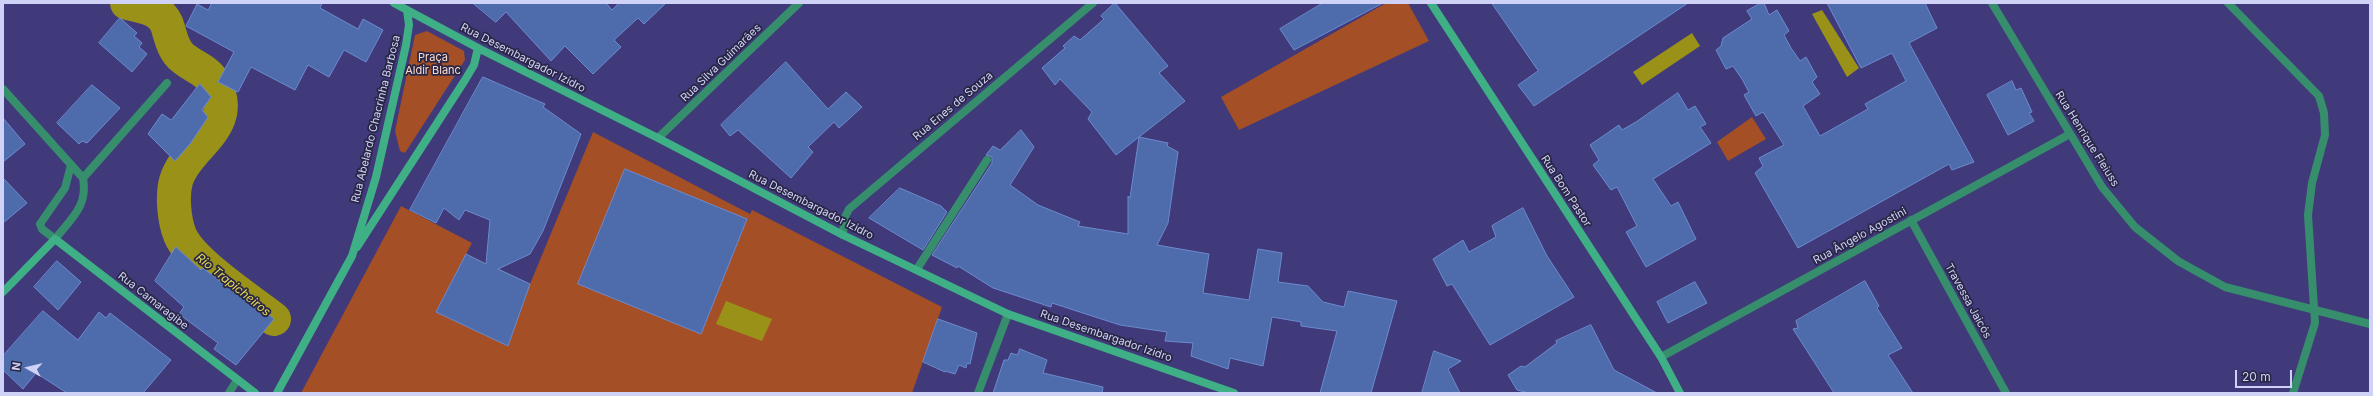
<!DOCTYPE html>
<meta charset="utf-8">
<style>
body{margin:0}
#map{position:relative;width:2373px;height:396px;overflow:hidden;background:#403a7b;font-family:Inter,sans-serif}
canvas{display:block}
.frame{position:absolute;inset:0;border:4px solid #d0d1f7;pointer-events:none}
.north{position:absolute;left:8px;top:348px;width:40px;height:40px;-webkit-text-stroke:3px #292745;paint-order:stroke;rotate:278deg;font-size:11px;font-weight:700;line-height:16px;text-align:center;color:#d0d1f7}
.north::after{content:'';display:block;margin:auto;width:14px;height:18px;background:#d0d1f7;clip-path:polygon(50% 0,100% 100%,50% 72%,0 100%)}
.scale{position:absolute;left:2235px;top:370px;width:57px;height:18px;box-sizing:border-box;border:2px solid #d0d1f7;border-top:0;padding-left:5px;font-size:12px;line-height:14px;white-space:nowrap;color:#d0d1f7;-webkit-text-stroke:3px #292745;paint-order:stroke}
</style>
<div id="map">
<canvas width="2373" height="396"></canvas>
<div class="frame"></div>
<div class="north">N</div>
<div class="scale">20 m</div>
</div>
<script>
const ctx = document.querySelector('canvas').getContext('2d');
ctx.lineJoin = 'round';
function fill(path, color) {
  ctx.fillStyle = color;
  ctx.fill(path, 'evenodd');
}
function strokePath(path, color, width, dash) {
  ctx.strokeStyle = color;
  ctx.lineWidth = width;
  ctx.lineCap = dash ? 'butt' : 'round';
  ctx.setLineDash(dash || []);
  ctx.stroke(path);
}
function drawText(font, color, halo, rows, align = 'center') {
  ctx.font = font + ' Inter,sans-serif';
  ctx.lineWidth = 3.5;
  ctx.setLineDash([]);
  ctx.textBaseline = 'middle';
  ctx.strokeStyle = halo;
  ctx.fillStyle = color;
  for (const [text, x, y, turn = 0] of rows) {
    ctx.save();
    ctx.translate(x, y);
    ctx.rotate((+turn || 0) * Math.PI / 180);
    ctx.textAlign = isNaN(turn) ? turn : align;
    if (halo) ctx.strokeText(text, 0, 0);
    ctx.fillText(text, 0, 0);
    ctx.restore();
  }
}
fill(new Path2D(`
 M1386 3H1408L1429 41 1239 130 1221 97Z
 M427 31 464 51 465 60 405 153 400 151 395 131 415 35Z
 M1752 117 1766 139 1728 161 1717 142Z
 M593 132 750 214 752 210 942 307 912 393H301L401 206 472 243 466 254 530 284Z`), '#a44f26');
fill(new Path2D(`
 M1822 10 1859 68 1847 77 1812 14Z
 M1692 33 1700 46 1642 85 1633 72Z
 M726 301 772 319 762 341 716 324Z`), '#9a9119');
strokePath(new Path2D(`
 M127 3C144 7 163 9 168 28 171 38 172 45 178 53 187 65 205 68 213 81 241 127 187 144 176 181 172 196 174 220 180 235 191 262 250 300 274 319`), '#9a9119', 34);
const building = new Path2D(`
 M212 3H322L320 8 358 29 363 19 383 30 366 62 344 50 329 77 308 65 295 90 251 67 238 92 218 82 234 52 186 26 197 4 208 10Z
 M473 3H606L612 10 619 3H666L644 24 638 18 614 40 621 47 593 74 565 46 551 61 506 12 496 22Z
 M1115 3 1168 66 1159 73 1185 101 1116 155 1088 119 1092 112 1060 79 1055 85 1042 68 1065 48 1063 46 1074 36 1080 40 1104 19 1101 16Z
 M1323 3H1383L1294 50 1280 29Z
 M1492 3H1688L1534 106 1518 85 1538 71Z
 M1761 3H1764L1769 15 1777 10 1789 31 1784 35 1791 48 1800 61 1806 57 1817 77 1812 82 1820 94 1803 106 1820 136 1868 109 1865 104 1906 81 1892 53 1861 68 1827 3H1925L1937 28 1909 43 1974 162 1952 170 1949 164 1798 248 1755 173 1763 166 1759 158 1784 145 1763 112 1756 116 1744 95 1749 92 1742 79 1733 66 1726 69 1716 50 1721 46 1723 38 1752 19 1747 11Z
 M120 18 137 33 134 36 142 43 139 47 147 54 132 72 99 43Z
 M786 62 828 109 846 92 862 107 839 128 834 122 808 147 813 152 791 178 738 130 730 136 721 125Z
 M483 77 545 104 543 107 581 134 543 231 530 254 498 269 530 284 508 346 436 312 466 254 486 264 490 220 465 210 459 220 444 208 436 223 410 210Z
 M2012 81 2016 90 2021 88 2032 112 2029 113 2034 121 2008 135 1987 95Z
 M200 84 211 97 202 110 208 117 190 144 175 161 148 134 162 114 171 120Z
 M92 85 120 108 87 143 82 141 79 144 57 123Z
 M1678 93 1688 110 1695 106 1706 124 1700 127 1711 143 1653 179 1671 206 1678 202 1696 239 1646 267 1626 232 1637 226 1617 187 1611 190 1593 165 1599 160 1590 145 1619 125 1622 130 1636 122Z
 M3 118 25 144 3 162Z
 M1021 130 1034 147 1010 185 1038 205 1080 222 1078 226 1128 234V196L1130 198 1139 137 1168 143 1167 146 1178 152 1168 223 1157 245 1209 254 1203 293 1249 300 1258 249 1282 253 1278 282 1308 286 1323 302 1344 307 1348 291 1397 301 1371 393H1320L1337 331 1301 326V322L1272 317 1263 366 1230 358 1228 369 1191 356 1193 343 1165 341 1167 332 1120 325 1052 303 1051 307 993 288 958 266 957 268 932 255 992 163V157L986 155 993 146 1000 150Z
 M625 169 747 219 701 334 578 284Z
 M3 178 27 203 3 223Z
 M900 188 941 206 947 212 923 250 869 218Z
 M1523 208 1547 256 1574 297 1490 345 1452 284 1447 286 1433 259 1463 240 1469 252 1496 237 1492 226Z
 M176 247 201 270 203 268 225 285 226 282 274 319 236 365 214 349 218 343 179 314 184 307 155 281Z
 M57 261 81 282 58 310 34 287Z
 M1865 281 1879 306 1877 308 1902 348 1888 355 1913 393H1834L1793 329 1798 328 1796 321Z
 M1695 282 1707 303 1668 323 1657 302Z
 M43 311 78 340 99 312 106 318 110 313 171 360 143 393H67L36 373 23 389 3 370V356Z
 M938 319 977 333 970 364 967 363 966 368 959 365 955 374 945 371V372L923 362Z
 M1591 325 1614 370 1657 393H1529L1517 390 1508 375 1521 366 1525 367 1557 343 1556 341Z
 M1020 349 1047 360 1043 373 1103 387 1102 393H993L1004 360H1008L1011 353 1017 355Z
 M1434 351 1461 361 1448 369 1460 393H1422Z`);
fill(building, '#4e6bab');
strokePath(building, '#6c8bce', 1);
strokePath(new Path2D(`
 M1992 3 2102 187 2135 227 2178 261 2225 287 2370 324
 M2228 3 2319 96 2324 113 2325 135 2312 183 2308 215 2315 323 2293 393
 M3 89 83 178
 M658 138 799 3
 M71 165 65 188 40 224 42 229 55 239C72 218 88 206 83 178
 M83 178 167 83
 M1911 220 2006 393
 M843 235 844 219 849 209 1093 3
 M917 269 987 160
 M1661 357 2070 134
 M229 393 237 380
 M978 393 1008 314`), '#368e6c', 8);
strokePath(new Path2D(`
 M394 3 478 48 658 138 843 235 1008 314 1234 393
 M1431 3 1661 357 1680 393
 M357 247 465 80 474 65 478 48
 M3 292 55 239 255 393
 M277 393 352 256 376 177 406 45 409 25 407 10`), '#3fb085', 8);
drawText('11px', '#fbdccf', '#292745', [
 ["Praça",433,58],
 ["Aldir Blanc",433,71]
]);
drawText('11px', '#d0d1f7', '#292745', [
 ["Rua Desembargador Izidro",523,58,27],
 ["Rua Silva Guimarães",721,63,-44],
 ["Rua Enes de Souza",953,106,-40],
 ["Rua Abelardo Chacrinha Barbosa",376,119,-76],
 ["Rua Henrique Fleiuss",2087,139,58],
 ["Rua Bom Pastor",1566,191,57],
 ["Rua Desembargador Izidro",811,205,27],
 ["Rua Ângelo Agostini",1860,236,-29],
 ["Rua Camaragibe",153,301,38],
 ["Travessa Jaicós",1968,301,61],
 ["Rua Desembargador Izidro",1106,336,19]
]);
drawText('italic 12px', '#e5d951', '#292745', [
 ["Rio Trapicheiros",233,285,39]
]);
</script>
